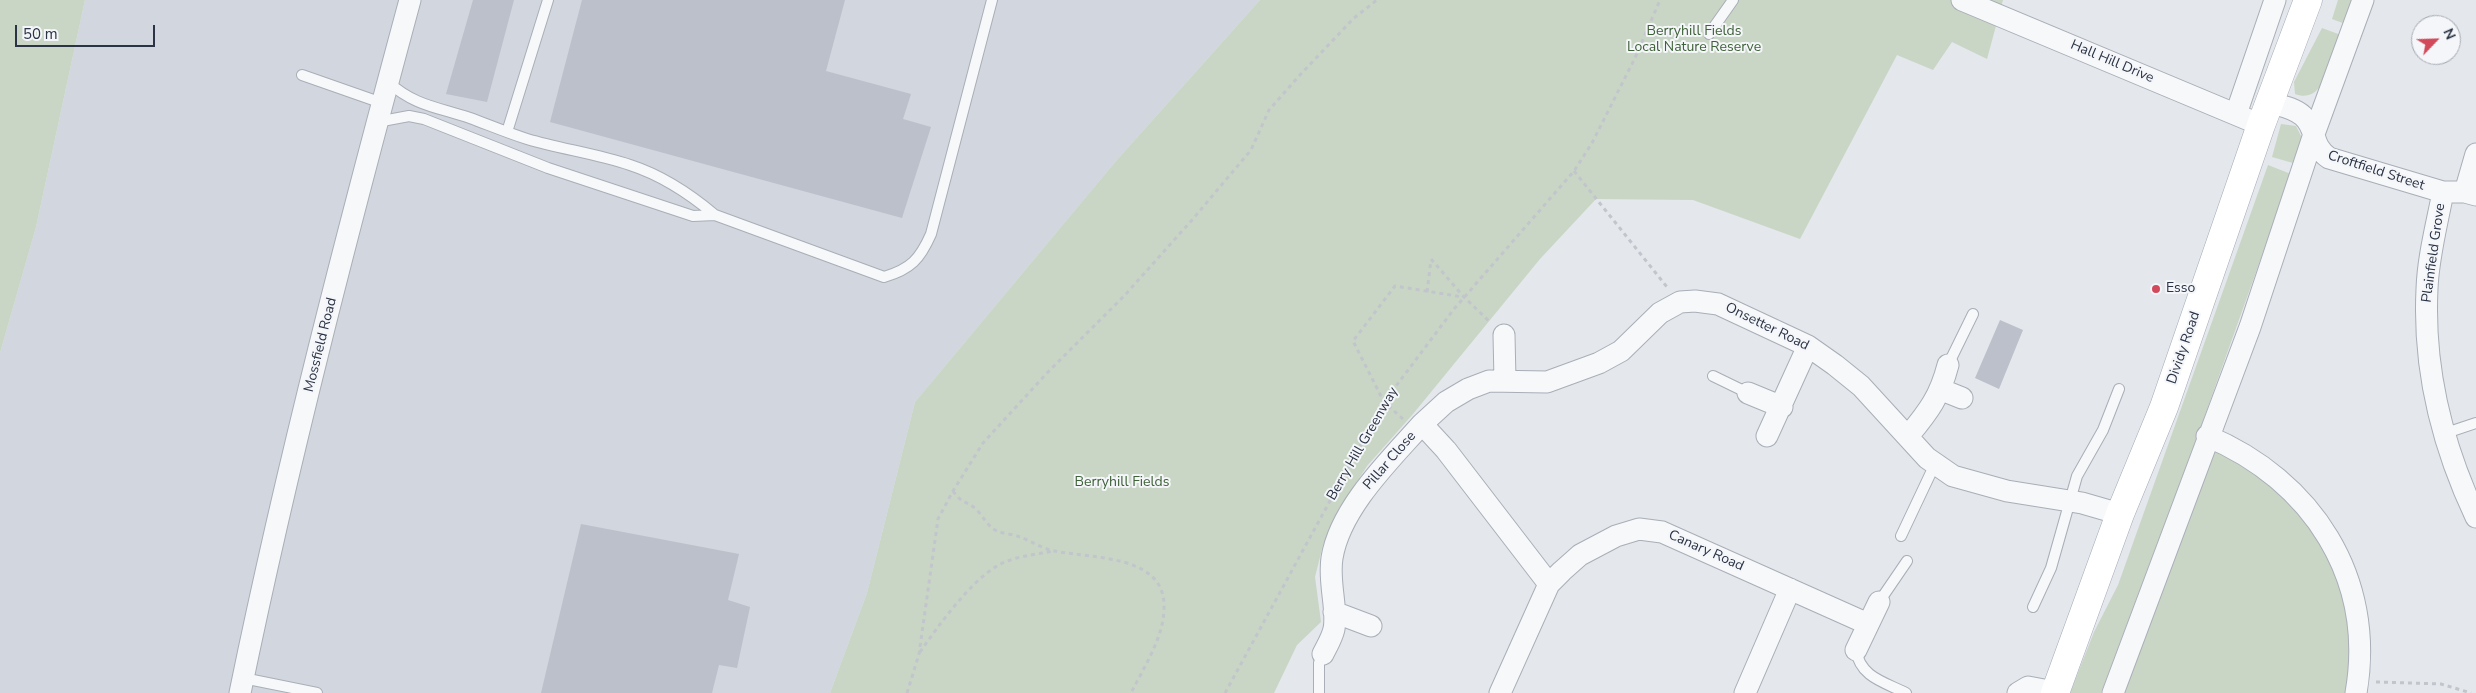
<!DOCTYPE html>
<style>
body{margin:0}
#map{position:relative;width:2476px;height:693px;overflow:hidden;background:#e4e7ec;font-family:"Nunito Sans",sans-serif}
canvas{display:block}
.north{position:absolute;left:2411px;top:15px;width:50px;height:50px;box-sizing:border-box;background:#f4f6f9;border:1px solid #a4a8b1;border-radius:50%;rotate:66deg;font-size:14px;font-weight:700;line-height:20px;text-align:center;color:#2b3445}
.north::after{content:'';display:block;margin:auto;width:18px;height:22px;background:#d1495b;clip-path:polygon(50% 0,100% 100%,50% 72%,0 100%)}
.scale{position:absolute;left:15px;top:25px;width:140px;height:22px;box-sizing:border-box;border:2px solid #2b3445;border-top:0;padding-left:6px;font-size:15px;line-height:18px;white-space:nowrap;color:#2b3445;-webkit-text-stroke:4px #f4f6f9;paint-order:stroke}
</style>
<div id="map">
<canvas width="2476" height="693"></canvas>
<div class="north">N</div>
<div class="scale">50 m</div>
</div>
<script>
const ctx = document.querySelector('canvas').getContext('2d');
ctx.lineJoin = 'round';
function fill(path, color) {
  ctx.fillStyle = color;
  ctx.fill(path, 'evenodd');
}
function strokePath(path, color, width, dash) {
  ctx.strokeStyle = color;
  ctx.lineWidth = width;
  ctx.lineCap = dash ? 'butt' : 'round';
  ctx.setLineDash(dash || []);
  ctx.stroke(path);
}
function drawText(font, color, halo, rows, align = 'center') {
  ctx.font = font + ' "Nunito Sans",sans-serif';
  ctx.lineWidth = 4;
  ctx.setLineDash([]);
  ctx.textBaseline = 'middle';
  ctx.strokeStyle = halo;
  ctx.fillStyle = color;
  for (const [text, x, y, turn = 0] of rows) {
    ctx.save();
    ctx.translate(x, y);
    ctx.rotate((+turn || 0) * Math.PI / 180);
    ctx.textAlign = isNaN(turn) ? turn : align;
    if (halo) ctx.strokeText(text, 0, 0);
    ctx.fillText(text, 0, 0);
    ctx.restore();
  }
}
fill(new Path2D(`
 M85 0H1260L1116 161 915 402 867 593 830 693H0V353L36 227Z`), '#d2d6de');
fill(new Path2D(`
 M0 0H85L36 227 0 353Z
 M1260 0H2003L1987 59 1952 42 1933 70 1897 55 1800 239 1693 200 1596 199 1540 259 1413 414 1367 466 1338 512 1323 545 1315 577 1321 622 1297 645 1274 693H830L867 593 915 402 1116 161Z
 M2338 0H2357L2348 25 2332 19Z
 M2322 28 2341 35C2334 55 2325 106 2295 94L2294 82Z
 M2281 124 2296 126 2302 138 2293 163 2272 157Z
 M2268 165 2291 174 2195 443 2101 693H2070L2094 632 2118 585Z
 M2207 436 2256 460 2347 575 2354 693H2112Z`), '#c9d6c5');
fill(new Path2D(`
 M473 0H514L487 102 446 94Z
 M582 0H845L826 71 911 94 903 119 931 127 902 218 550 122Z
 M2000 320 2023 330 1999 389 1975 378Z
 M581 524 739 554 728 600 750 607 737 668 719 665 712 693H541Z`), '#bbc0ca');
const service = new Path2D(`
 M1709 34 1733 0
 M302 75 382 103
 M388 82C415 106 437 107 470 118 489 125 508 133 527 139 561 149 597 154 630 165 661 175 690 194 715 215L884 277C911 269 920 259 931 234L992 0
 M377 122 409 116 424 119 548 168 693 216 715 215
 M507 132 548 0
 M1948 365 1973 314
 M1713 376 1748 393
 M2443 434 2476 423
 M1901 536 1935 464
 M1879 602 1907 561
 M2033 607 2051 568 2077 476 2103 430 2119 389
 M1856 650C1860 677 1884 682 1906 693
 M243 678 317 693
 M1319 693V663L1323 654`);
const minor = new Path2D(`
 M1962 0 2261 125
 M2271 103C2282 106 2294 108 2303 116 2318 129 2310 145 2329 158L2443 192H2465L2476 195
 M2236 114 2275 0
 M2443 192C2437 224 2428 257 2427 289 2423 369 2442 445 2476 517
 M2465 192 2476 154
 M1504 335 1505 380
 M1942 390 1962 398
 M1748 393 1782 407
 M1909 435C1929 411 1940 396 1948 365
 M1767 436 1808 346
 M2207 436C2312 480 2376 578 2356 693
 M1549 584 1446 450 1422 424 1446 402 1468 389 1489 381 1547 382 1599 363 1621 351 1660 313 1680 302 1695 301 1718 304 1808 346 1835 365 1861 386 1927 458 1953 476 2007 491 2082 503 2120 514
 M1334 612 1371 626
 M1856 650 1879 602
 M1323 654C1327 646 1332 638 1334 629 1338 610 1328 582 1332 558 1340 508 1390 460 1422 424
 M240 693C288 460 348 230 410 0
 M1500 693 1549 584 1562 571 1580 555 1616 536 1639 529 1662 532 1868 624
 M1745 693 1790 589
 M2018 693 2028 687 2055 692
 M2113 693 2250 327 2314 134 2363 0`);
const primary = new Path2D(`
 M2055 693 2120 514 2164 407 2261 125 2308 0`);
strokePath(service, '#a9aeb7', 12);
strokePath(minor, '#a9aeb7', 23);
strokePath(primary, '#a3abb8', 29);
strokePath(new Path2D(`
 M1574 171 1667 287
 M1431 259 1464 297 1491 323
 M1427 292 1431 260
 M1403 419 1384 402 1353 341 1395 286 1463 297
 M953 491C962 504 967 501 976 509 983 516 988 527 997 531 1004 534 1013 534 1020 537 1031 541 1043 549 1055 551 1092 559 1166 554 1164 608 1164 637 1144 667 1131 693
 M920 652C938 626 970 582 997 566 1014 556 1034 555 1053 551
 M2376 682 2441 684 2471 693
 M907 693 919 654 938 519 953 491 983 443 1047 373 1125 295 1192 220 1251 150 1269 110 1299 76 1354 18 1377 0
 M1225 693 1384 402 1454 309 1574 171 1592 143 1635 58 1660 0`), '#c2c5cb', 3, [4, 4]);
strokePath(service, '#f7f8fa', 10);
strokePath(minor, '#f7f8fa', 21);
strokePath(primary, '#fff', 28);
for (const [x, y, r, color] of [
 [2156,289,5,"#d1495b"]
]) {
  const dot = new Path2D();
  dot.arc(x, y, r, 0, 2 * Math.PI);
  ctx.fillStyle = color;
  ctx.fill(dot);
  strokePath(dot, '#f4f6f9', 2);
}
drawText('14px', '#3f6138', '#f4f6f9', [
 ["Berryhill Fields",1694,32],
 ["Local Nature Reserve",1694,48],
 ["Berryhill Fields",1122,483]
]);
drawText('14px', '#2b3445', '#f4f6f9', [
 ["Hall Hill Drive",2112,62,23],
 ["Croftfield Street",2376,171,18],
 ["Plainfield Grove",2434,253,-82],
 ["Onsetter Road",1767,327,26],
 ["Mossfield Road",321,345,-76],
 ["Dividy Road",2184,348,-71],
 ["Berry Hill Greenway",1363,444,-60],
 ["Pillar Close",1390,461,-49],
 ["Canary Road",1706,551,24]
]);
drawText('14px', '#2b3445', '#f4f6f9', [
 ["Esso",2166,289]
], 'left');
</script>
